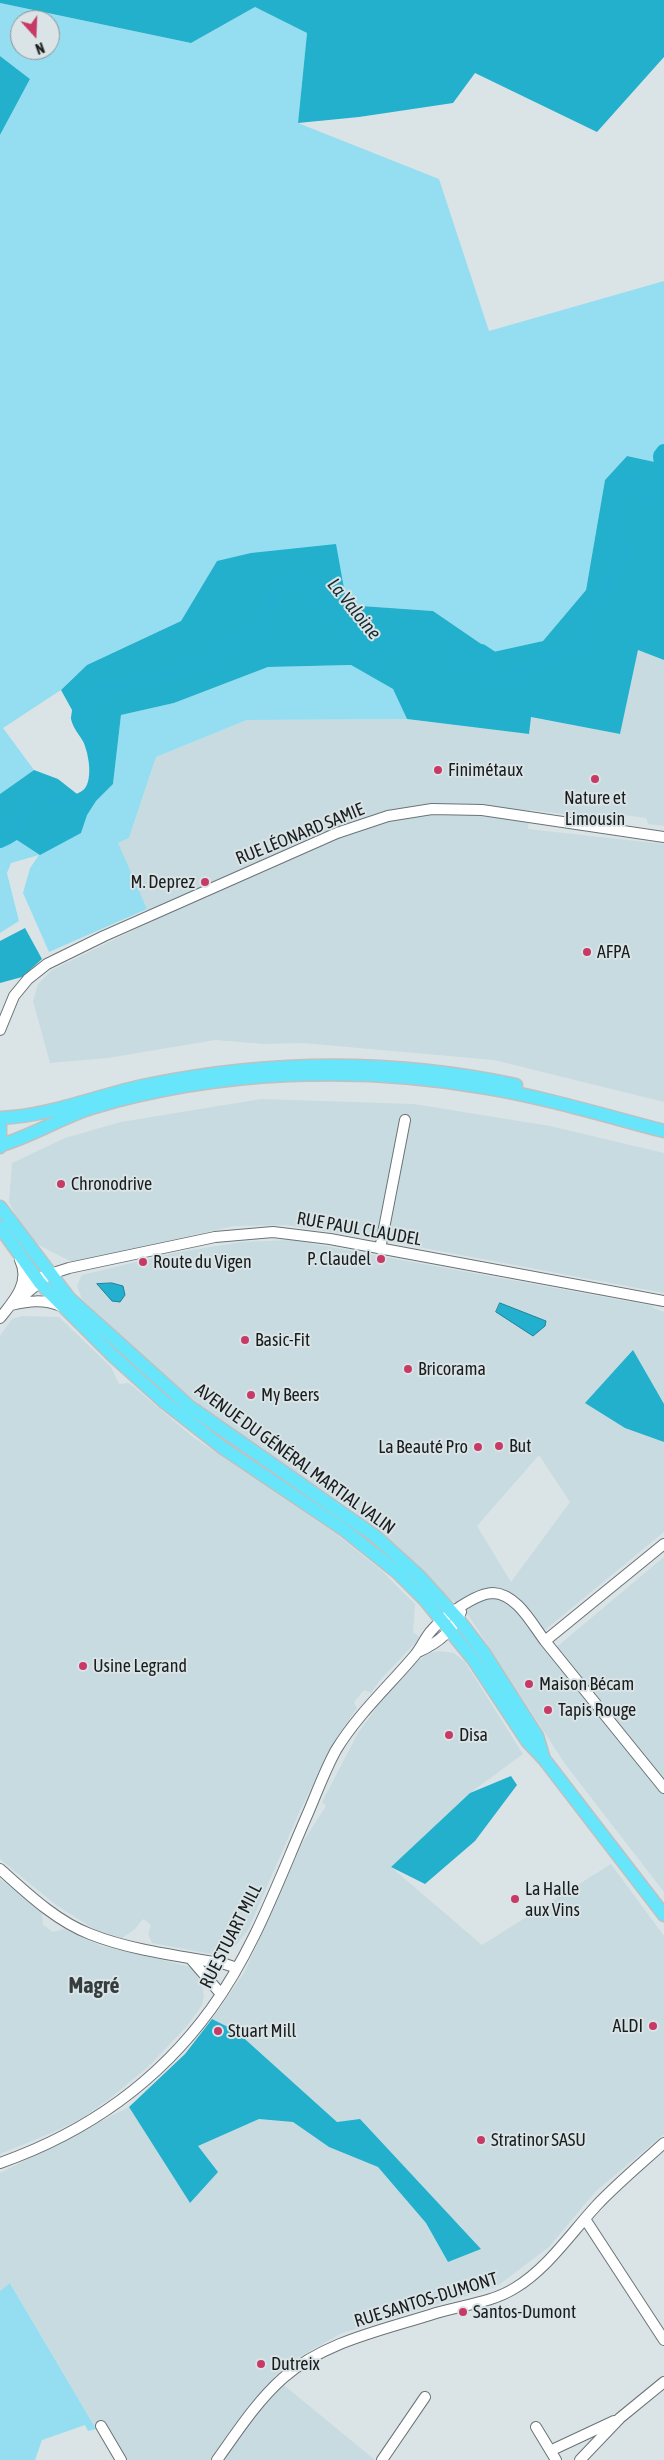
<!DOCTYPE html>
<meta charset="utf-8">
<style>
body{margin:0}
#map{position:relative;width:664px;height:2460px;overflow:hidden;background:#dae4e6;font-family:"Asap Condensed",sans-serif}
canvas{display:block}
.north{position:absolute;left:10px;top:10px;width:50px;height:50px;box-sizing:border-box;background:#dae4e6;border:1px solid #8d9496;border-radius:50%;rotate:160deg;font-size:14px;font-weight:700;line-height:20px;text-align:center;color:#1a1d1e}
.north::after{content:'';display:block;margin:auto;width:18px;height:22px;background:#c83a66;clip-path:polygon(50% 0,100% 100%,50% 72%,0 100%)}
</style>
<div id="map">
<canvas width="664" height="2460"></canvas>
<div class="north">N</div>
</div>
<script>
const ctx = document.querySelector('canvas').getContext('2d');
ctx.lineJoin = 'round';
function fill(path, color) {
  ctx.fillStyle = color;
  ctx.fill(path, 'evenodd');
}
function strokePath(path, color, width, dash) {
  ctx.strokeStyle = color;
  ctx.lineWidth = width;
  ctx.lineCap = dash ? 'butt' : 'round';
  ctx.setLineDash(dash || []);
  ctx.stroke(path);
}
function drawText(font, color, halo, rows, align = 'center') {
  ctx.font = font + ' "Asap Condensed",sans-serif';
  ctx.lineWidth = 4;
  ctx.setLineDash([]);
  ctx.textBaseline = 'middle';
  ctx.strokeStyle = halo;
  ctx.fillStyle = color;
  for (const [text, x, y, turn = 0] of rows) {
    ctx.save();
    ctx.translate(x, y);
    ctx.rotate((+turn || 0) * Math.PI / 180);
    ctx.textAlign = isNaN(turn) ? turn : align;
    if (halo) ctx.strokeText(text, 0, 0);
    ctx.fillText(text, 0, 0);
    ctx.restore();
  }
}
fill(new Path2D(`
 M638 650 664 660V826L648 824 646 818 616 814 614 820 530 810 528 829 664 844V1102L494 1060 302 1043 265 1044 215 1040 108 1058 50 1063 33 1001 38 984 52 970 152 921 117 843 129 838 156 757 247 720 407 719 528 734 530 717 620 734Z
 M261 1099 414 1104 550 1126 664 1153V1293L370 1238 286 1225 234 1226 72 1262 27 1239 9 1202 12 1163 65 1138 121 1122Z
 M292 1240 653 1306V1308L664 1312V1404L661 1402 659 1439 664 1442V1532L540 1634 553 1650 664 1557V1892L565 1764 463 1607 436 1590 374 1527 353 1510 258 1447 200 1405 157 1370 82 1299 77 1286 82 1275 173 1253 242 1242ZM539 1455 570 1502 511 1582 477 1526Z
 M22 1316 59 1317 111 1367 119 1384 129 1383 193 1437 336 1534 381 1570 415 1604 413 1632 419 1637 417 1641 381 1679 371 1693 364 1690 354 1702 357 1708 335 1740 299 1813 248 1930 237 1944 217 1955 152 1943 148 1934 151 1925 143 1919 135 1929 122 1938 94 1929 56 1905 0 1859V1336L12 1319Z
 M439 1651 454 1653 465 1662 523 1754 470 1793 391 1867 482 1945 611 1864 664 1936V2134L595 2192 549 2247 496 2287 342 2333 292 2361 274 2377 375 2460H114L11 2284 0 2291V2173L129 2107 190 2203 197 2146 259 2119 293 2122 329 2147 378 2167 426 2223 448 2262 481 2249 459 2225 337 2122 236 2031 212 2019 244 1973 304 1840 326 1806 322 1802 358 1733 377 1707 417 1662 427 1654Z
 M0 1879 42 1912 43 1925 53 1932 64 1929 102 1946 191 1967 202 1984 204 1996 202 2005 187 2026 148 2067 109 2099 82 2118 56 2131 0 2154Z`), '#c8dbe0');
fill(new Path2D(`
 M0 3 191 43 255 7 307 33 298 123 439 179 489 331 664 281V464L627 456 605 480 586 590 543 641 493 652 433 611 346 605 217 561 181 621 87 665 61 690 3 728 34 770 0 794V135L30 79 0 56ZM20 20H50V50H20Z
 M351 665 393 689 407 719 247 720 156 757 129 838 118 843 147 909 49 952 23 893 30 868 39 855 11 863 7 873 19 921 0 933V848L17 840 81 833 86 815 96 801 113 784 121 715 174 703 268 667Z
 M10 2283 96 2429 88 2431 85 2425 42 2440 35 2460H0V2291Z`), '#95def1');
fill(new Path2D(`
 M0 0H664V57L597 132 475 73 453 103 359 117 298 123 307 33 255 7 191 43 0 3Z
 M0 56 30 79 0 135Z
 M627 456 664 464V660L638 650 620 734 531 717 529 734 407 719 393 689 351 665 268 667 174 703 121 715 113 784 96 801 87 815 81 833 40 855 17 840 0 848V794L34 770 58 779 77 794 89 787 104 768 61 690 87 665 181 621 217 561 251 553 336 544 347 605 433 611 493 652 543 641 586 590 605 480Z
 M25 928 42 959 22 977 0 983V941Z
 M633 1350 664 1404V1442L625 1428 585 1403Z
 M511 1776 517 1785 475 1841 425 1884 391 1867 470 1793Z
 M212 2019 236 2031 337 2122 360 2119 481 2249 448 2262 426 2223 378 2167 329 2147 293 2122 259 2119 198 2146 218 2172 190 2203 129 2107 185 2054Z`), '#22b0cd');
const water = new Path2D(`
 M112 1283 123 1286 125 1295 120 1302 112 1301 97 1284Z
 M500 1303 546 1321 545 1326 533 1336 496 1312Z`);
fill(water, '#23b0ce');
strokePath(water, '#208499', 1);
strokePath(new Path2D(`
 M664 452 661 456 664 481
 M0 840C19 833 19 822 21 804L33 795C46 795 58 802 70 802 103 804 100 763 92 742 89 733 81 727 79 718L80 711 99 690 145 681 211 660 216 657 217 652 261 627 275 592 284 579 299 577 318 595 346 633 359 641 370 662 389 643 429 625 441 633 462 663 481 652 490 658 492 685H502L543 658 579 646 582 623 591 609 605 598 609 579 624 550 615 528 621 513 614 488 620 480 631 478 644 497H657L664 490`), '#23b0ce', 16);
const minor = new Path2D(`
 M0 1030 14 996 28 979 47 964 104 936 337 833 388 816 432 809 482 810 664 837
 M380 1249 405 1120
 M20 1289 32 1280 69 1268 215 1237 273 1232 330 1239 664 1301
 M16 1302 45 1278
 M11 1305C29 1301 43 1299 61 1306
 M0 1318C14 1301 31 1282 20 1260
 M664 1544 545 1641 664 1788
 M418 1652C436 1644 453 1631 461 1612
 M0 1869C27 1893 56 1921 90 1934 133 1951 180 1956 225 1964L237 1968
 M190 1958 221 1994
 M0 2163C85 2133 158 2082 211 2009 254 1950 279 1879 308 1813 317 1792 325 1770 336 1750 358 1714 388 1687 415 1655 422 1647 425 1637 432 1630 443 1617 476 1593 493 1593 517 1594 532 1624 545 1641
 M585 2219 664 2340
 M101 2426 121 2460
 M536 2427 556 2460
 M552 2450 614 2421
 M217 2460C237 2432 257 2401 283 2378 325 2341 384 2330 436 2313 462 2305 491 2303 515 2288 548 2268 571 2233 597 2205 618 2183 642 2163 664 2143
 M382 2460 425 2397
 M580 2460 620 2418 664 2382`);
const major = new Path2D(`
 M0 1118C51 1116 98 1095 147 1085 269 1060 394 1059 516 1085
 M0 1126V1147
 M1 1145C32 1136 60 1118 91 1108 218 1070 358 1065 488 1088 547 1098 606 1116 664 1131
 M0 1207 69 1298 190 1407 375 1536 419 1576 458 1619 484 1653 537 1736 543 1756
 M0 1227 40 1283 112 1355 163 1401 223 1448 343 1529 398 1573 425 1600 473 1659 527 1741 544 1759 664 1915`);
strokePath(minor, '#6b7376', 12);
strokePath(major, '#bfc0c0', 15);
strokePath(minor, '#fff', 10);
strokePath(major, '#66e5fb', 12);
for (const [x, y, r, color] of [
 [438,770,5,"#c83a66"],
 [595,779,5,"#c83a66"],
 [205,882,5,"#c83a66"],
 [587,952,5,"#c83a66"],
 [61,1184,5,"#c83a66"],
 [381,1259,5,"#c83a66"],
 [143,1262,5,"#c83a66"],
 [245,1340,5,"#c83a66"],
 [408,1369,5,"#c83a66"],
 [251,1395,5,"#c83a66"],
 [499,1446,5,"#c83a66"],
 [478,1447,5,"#c83a66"],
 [83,1666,5,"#c83a66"],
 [529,1684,5,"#c83a66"],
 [548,1710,5,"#c83a66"],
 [449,1735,5,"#c83a66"],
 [515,1899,5,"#c83a66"],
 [653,2026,5,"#c83a66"],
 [218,2031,5,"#c83a66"],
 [481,2140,5,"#c83a66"],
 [463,2312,5,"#c83a66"],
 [261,2364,5,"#c83a66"]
]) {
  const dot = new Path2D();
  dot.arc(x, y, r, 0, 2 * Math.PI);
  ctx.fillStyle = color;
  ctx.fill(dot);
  strokePath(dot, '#dae4e6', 2);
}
drawText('18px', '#1a1d1e', '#dae4e6', [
 ["Finimétaux",448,770],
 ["Nature et",595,798,"center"],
 ["Limousin",595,819,"center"],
 ["M. Deprez",195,882,"right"],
 ["AFPA",597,952],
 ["Chronodrive",71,1184],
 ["P. Claudel",371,1259,"right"],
 ["Route du Vigen",153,1262],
 ["Basic-Fit",255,1340],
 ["Bricorama",418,1369],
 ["My Beers",261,1395],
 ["But",509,1446],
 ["La Beauté Pro",468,1447,"right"],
 ["Usine Legrand",93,1666],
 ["Maison Bécam",539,1684],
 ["Tapis Rouge",558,1710],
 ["Disa",459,1735],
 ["La Halle",525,1889],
 ["aux Vins",525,1910],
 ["ALDI",643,2026,"right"],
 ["Stuart Mill",228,2031],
 ["Stratinor SASU",491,2140],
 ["Santos-Dumont",473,2312],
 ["Dutreix",271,2364]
], 'left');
drawText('18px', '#1a1d1e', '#dae4e6', [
 ["RUE LÉONARD SAMIE",300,834,-22],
 ["RUE PAUL CLAUDEL",359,1229,10],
 ["AVENUE DU GÉNÉRAL MARTIAL VALIN",295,1459,36],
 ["RUE STUART MILL",231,1936,-63],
 ["RUE SANTOS-DUMONT",426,2300,-17]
]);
drawText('italic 19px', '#172d33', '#dae4e6', [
 ["La Valoine",354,609,51]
]);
drawText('bold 22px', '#353d3f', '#dae4e6', [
 ["Magré",94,1986]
]);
</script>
